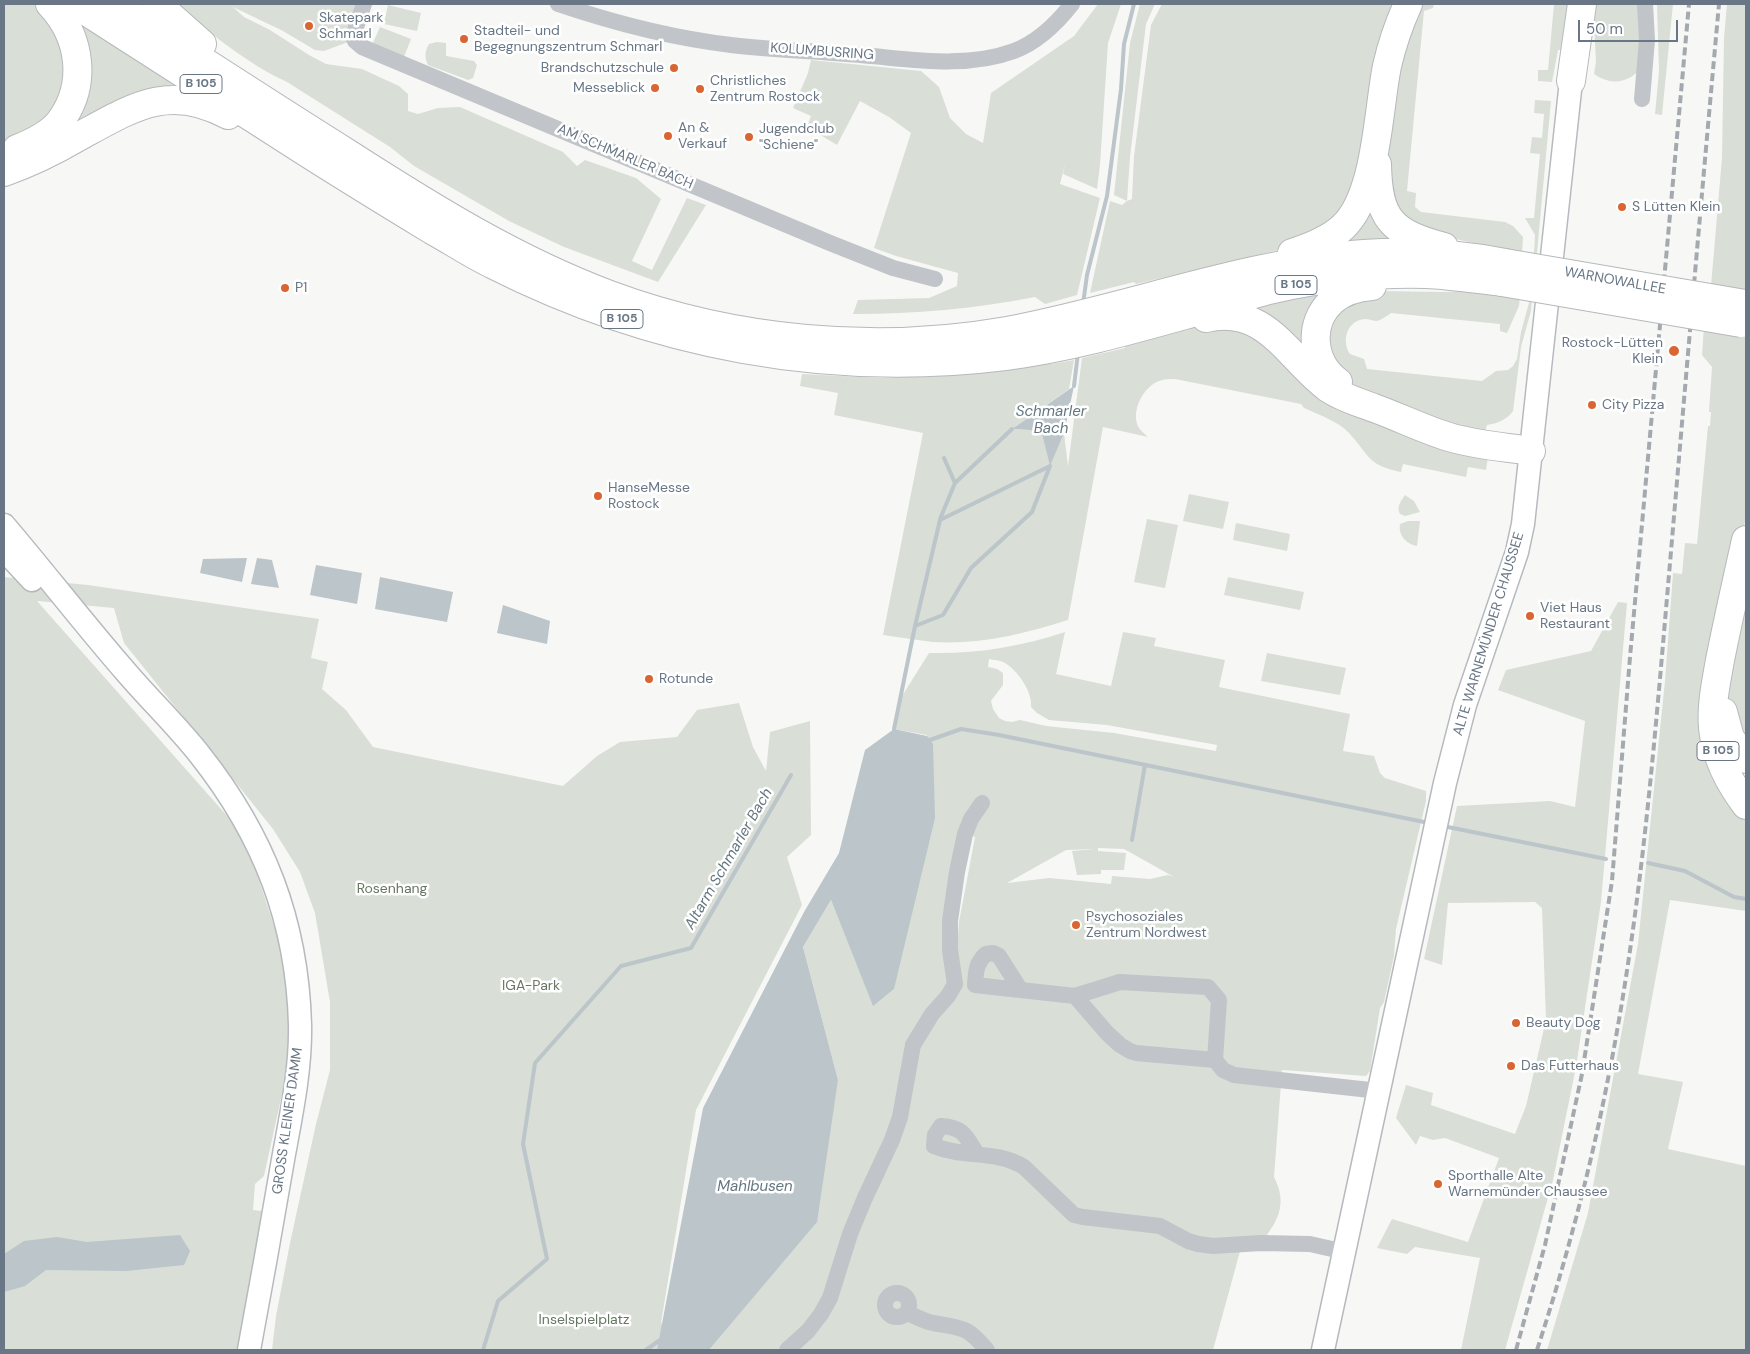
<!DOCTYPE html>
<meta charset="utf-8">
<style>
body{margin:0}
#map{position:relative;width:1750px;height:1354px;overflow:hidden;background:#f7f8f5;font-family:"DM Sans",sans-serif}
canvas{display:block}
.frame{position:absolute;inset:0;border:5px solid #687685;pointer-events:none}
.scale{position:absolute;left:1578px;top:20px;width:100px;height:22px;box-sizing:border-box;border:2px solid #687685;border-top:0;padding-left:6px;font-size:15px;line-height:18px;white-space:nowrap;color:#687685;-webkit-text-stroke:4px #fff;paint-order:stroke}
</style>
<div id="map">
<canvas width="1750" height="1354"></canvas>
<div class="frame"></div>
<div class="scale">50 m</div>
</div>
<script>
const ctx = document.querySelector('canvas').getContext('2d');
ctx.lineJoin = 'round';
function fill(path, color) {
  ctx.fillStyle = color;
  ctx.fill(path, 'evenodd');
}
function strokePath(path, color, width, dash) {
  ctx.strokeStyle = color;
  ctx.lineWidth = width;
  ctx.lineCap = dash ? 'butt' : 'round';
  ctx.setLineDash(dash || []);
  ctx.stroke(path);
}
function drawText(font, color, halo, rows, align = 'center') {
  ctx.font = font + ' "DM Sans",sans-serif';
  ctx.lineWidth = 5;
  ctx.setLineDash([]);
  ctx.textBaseline = 'middle';
  ctx.strokeStyle = halo;
  ctx.fillStyle = color;
  for (const [text, x, y, turn = 0] of rows) {
    ctx.save();
    ctx.translate(x, y);
    ctx.rotate((+turn || 0) * Math.PI / 180);
    ctx.textAlign = isNaN(turn) ? turn : align;
    if (halo) ctx.strokeText(text, 0, 0);
    ctx.fillText(text, 0, 0);
    ctx.restore();
  }
}
fill(new Path2D(`
 M4 4H41L53 16 70 75 50 119 26 137 4 146Z
 M176 4H360L351 41 324 51 315 50 283 31 233 7 244 17 270 30 309 55 326 64 362 69 399 86 408 94V111L418 114 438 108 460 107 563 152 577 166 585 160 636 178 661 199 632 261 652 270 687 198 706 205 658 282 564 247 509 221 414 166 390 147 287 82C246 63 210 33 176 4Z
 M1098 4H1121L1108 43 1100 165 1097 189 1063 174 1065 164 1060 184 1100 198 1077 295 1045 304 1035 297C972 309 917 314 853 314L858 300 929 298 957 286 958 273 896 256 874 248 911 133 889 117 860 101 837 145 807 127 811 116 793 108 808 73 811 60 921 71 939 87 950 118 966 134 983 143 991 93 1074 36Z
 M1140 4H1155L1146 24 1130 157 1127 201 1132 199 1134 156 1151 25 1162 4H1398L1353 205 1299 245 1136 284 1134 282 1090 293 1110 201 1122 205 1127 201 1114 195 1130 43Z
 M1416 4H1434L1433 8 1424 11 1407 191 1416 193 1415 207 1421 212 1505 222 1513 226 1523 237 1522 255 1484 250 1473 243 1417 230 1396 214 1384 163 1393 79Z
 M1554 4H1574L1564 50H1558L1552 82 1538 81V70H1548Z
 M1596 4H1638L1639 17V70C1627 84 1609 85 1594 74L1596 62 1594 24Z
 M1657 4H1673L1662 115 1655 114 1659 71Z
 M1727 4H1746V292L1711 286 1722 158 1724 38Z
 M388 5 421 13 417 31 384 24Z
 M72 16 187 94 62 128Z
 M380 27 411 39 404 57 372 45Z
 M437 42 446 43V56L474 61 477 65 473 78 468 80 428 65C424 57 425 51 429 44Z
 M1535 100 1551 101 1537 253H1534L1535 235 1525 218H1534L1540 154 1530 153 1532 137 1542 138 1544 114 1534 113Z
 M1366 205 1405 241 1335 248Z
 M1331 290 1309 355 1246 309Z
 M1482 290 1520 295 1519 306 1507 333 1500 331V324L1391 313C1387 316 1381 320 1377 321 1373 321 1369 319 1365 319 1347 320 1341 341 1350 354L1364 359 1367 369 1482 381 1496 371 1508 370 1513 366 1517 359 1521 332 1530 299H1532L1531 311 1521 347 1513 411C1505 421 1498 423 1487 425L1485 431 1460 428 1356 387 1347 382 1323 349 1335 308 1377 291 1445 292Z
 M1222 323 1276 348 1488 457 1486 470 1468 467 1466 477 1403 464 1401 472C1367 465 1370 456 1349 433 1338 421 1319 415 1304 408L1301 404 1175 379C1170 379 1164 379 1159 381 1143 387 1130 412 1139 428 1141 431 1145 434 1148 437L1103 427 1068 620C1024 634 979 645 932 642 916 640 899 637 883 635L923 433 834 415 838 393 800 386 802 374 881 378 940 375 1049 362 1051 364 1074 360 1069 389 1012 429 1030 430 1042 434 1050 465 1064 433 1068 466 1082 358 1125 348V345L1202 325Z
 M1704 326 1746 333V517L1710 688 1746 812V911L1670 900 1638 1074 1683 1082 1668 1149 1746 1166V1350H1547L1588 1213 1638 944 1665 681 1673 573 1682 574 1685 543 1697 544 1708 426H1710L1711 412H1709L1712 367 1702 355Z
 M1189 494 1229 502 1223 529 1183 521Z
 M1405 495 1414 501 1420 512 1405 516 1400 514C1396 507 1401 501 1405 495Z
 M1147 519 1178 525 1165 588 1134 582Z
 M1420 521 1417 546C1406 544 1398 535 1400 524L1408 521Z
 M1236 523 1290 534 1287 551 1233 540Z
 M4 577 88 585 319 619 311 658 328 662 322 689 346 710 373 747 563 786 597 756 620 742 677 737 697 710 739 703 753 747 766 771 770 732 810 721 811 835 787 857 802 905 696 1110 661 1323 663 1324 657 1350H272L276 1316 290 1243 316 1124 330 1070V1002L315 913 300 872 273 829 124 643 114 608 37 601 244 835 288 968 289 1062 264 1176 255 1184 253 1210 263 1211 238 1350H4Z
 M1228 577 1304 592 1300 610 1224 595Z
 M1746 599V750L1729 713 1727 692Z
 M1618 602 1627 603 1601 902 1576 1067 1553 1180 1505 1350H1461L1480 1258 1415 1247 1407 1254 1377 1248 1392 1219 1468 1242 1499 1158 1445 1138 1433 1140 1420 1136 1416 1145 1396 1118 1406 1085 1433 1093 1431 1105 1515 1134 1526 1106 1546 1020 1542 908 1535 902 1448 903 1442 965 1424 959 1457 806 1550 801 1575 807 1585 721 1498 690 1506 670 1591 651Z
 M1065 632 1056 674 1111 686 1123 632 1156 638 1154 646 1225 660 1219 687 1350 714 1343 751 1374 756 1380 773 1385 778 1426 791V801L1396 929 1394 956 1384 1002 1380 1008 1370 1071 1366 1076 1282 1070 1274 1177C1288 1204 1278 1221 1261 1243L1242 1244 1213 1350H709L814 1225 838 1080 803 947 831 900 873 1005 894 989 927 735 894 729 902 696 929 653C976 654 1020 647 1065 632ZM989 659C994 660 1000 660 1005 663 1017 670 1033 692 1031 707L1037 713 1049 720 1107 725 1217 745 1216 751 1114 733 1046 726 1020 720 1012 722 1005 721 999 718 993 709 991 701 1003 685V673L997 669 988 667ZM959 832 975 837 959 922 957 948ZM1098 848 1124 849 1174 877 1168 875 1150 879 1112 876 1111 884 1049 878 1007 883 1066 850 1095 849 1072 851 1077 875 1101 874V870H1124L1126 853 1098 851Z
 M1267 653 1346 668 1340 695 1261 681Z`), '#d9ded6');
fill(new Path2D(`
 M1074 386 1064 433 1050 466 1042 434 1030 430 1012 429Z
 M247 558 242 582 200 573 203 559Z
 M257 558 272 560 279 588 251 584Z
 M316 565 362 573 357 604 310 595Z
 M380 577 453 592 447 622 375 609Z
 M503 605 550 621 547 644 497 633Z
 M894 729 927 736 933 744 935 818 894 989 873 1006 831 900 803 947 838 1080 817 1222 709 1350H657L703 1108 804 912 839 853 865 750Z
 M180 1235 190 1251 184 1265 126 1271 46 1270 25 1286 4 1292V1254L24 1241 57 1237 87 1242Z`), '#bbc5ca');
strokePath(new Path2D(`
 M1083 304 1087 275 1107 196 1121 89 1124 44 1134 4
 M1074 386 1078 353
 M944 458 955 483
 M940 519 955 483 1012 429
 M915 626 943 615 971 568 1032 512 1050 466
 M894 729 915 626 940 520 1050 466
 M930 740 961 729 999 735 1429 823
 M1443 826 1606 859
 M1132 840 1145 765
 M1648 863 1685 871 1734 897 1746 899
 M483 1350 498 1301 547 1259 523 1144 535 1063 621 966 691 948 791 775
 M646 1350 660 1340`), '#bbc5ca', 4);
const secondary = new Path2D(`
 M4 525C45 573 84 624 126 672 150 700 177 726 200 755 264 836 297 921 300 1024 301 1067 292 1111 284 1154 273 1219 261 1285 249 1350
 M4 550 32 580
 M1323 1350 1445 783 1465 705 1517 552 1523 524 1571 81`);
const highway = new Path2D(`
 M75 4C148 51 222 98 295 145 340 174 386 202 432 230 452 241 471 254 492 264 652 345 827 378 1005 356 1068 348 1131 330 1192 313 1219 305 1246 295 1273 289 1322 278 1375 273 1425 274 1451 275 1476 279 1502 282
 M115 4C192 54 269 104 347 153 431 207 516 260 610 295 734 341 876 354 1007 331 1126 309 1243 263 1364 254 1411 250 1459 254 1505 263
 M157 4 202 44
 M1571 81 1582 4
 M17 149C32 143 49 135 59 123 88 85 81 37 50 4
 M1377 164C1378 219 1391 233 1444 247
 M4 172C30 163 56 150 80 136 133 107 169 83 228 115
 M1292 253C1311 247 1329 240 1343 227 1377 195 1378 110 1387 66 1392 44 1399 24 1408 4
 M1206 318C1266 304 1288 358 1328 388 1343 398 1358 402 1374 408 1399 417 1423 429 1449 437 1475 445 1504 447 1531 451
 M1338 382C1312 363 1307 324 1332 301 1343 291 1358 287 1372 286
 M1746 540C1737 580 1728 620 1720 660 1716 683 1711 705 1713 728 1716 758 1729 782 1746 805
 M1723 712 1730 738 1746 759`);
strokePath(secondary, '#b6babf', 25);
strokePath(highway, '#b6b9bc', 30);
strokePath(new Path2D(`
 M364 4 353 36 355 41 362 47 830 243 893 268 935 279
 M558 4C614 23 672 38 731 45 774 50 817 51 860 55 911 59 965 69 1014 51 1038 42 1057 23 1072 4
 M1642 99 1647 40 1645 4
 M1020 989 999 956 993 953 986 954C976 963 976 971 975 985L1075 996 1107 1033 1120 1045 1130 1051 1136 1053 1215 1060 1223 1070 1234 1075 1379 1091
 M1075 996 1120 982 1208 987 1219 1000 1215 1060
 M977 1154C966 1136 963 1127 941 1126L935 1135 934 1146C963 1158 997 1150 1024 1167L1074 1215 1083 1217 1160 1226 1188 1241 1198 1244 1213 1246 1261 1243 1310 1244 1345 1252
 M885 1305a12 12 0 1 1 24 0a12 12 0 1 1-24 0Z
 M907 1313C915 1316 924 1321 933 1323 962 1328 967 1326 987 1350
 M787 1350 808 1331 821 1314 830 1298 850 1234 864 1200 892 1140 900 1117 913 1045 932 1014 948 996 955 984 950 950V921L957 872 965 834 971 819 982 803`), '#c1c4c8', 16);
strokePath(secondary, '#fff', 22);
strokePath(highway, '#fff', 28);
strokePath(new Path2D(`
 M1516 1350 1545 1245 1582 1074 1612 881 1630 657 1689 4
 M1537 1350C1566 1261 1590 1171 1608 1079 1642 909 1655 735 1670 563 1686 376 1702 190 1719 4`), '#a4a9af', 4, [8, 4]);
const highwayBridge = new Path2D(`
 M1505 263 1745 304
 M1502 282 1741 323`);
strokePath(highwayBridge, '#b6b9bc', 30, []);
strokePath(highwayBridge, '#fff', 28);
for (const [x, y, r, color] of [
 [309,26,5,"#da6532"],
 [464,39,5,"#da6532"],
 [674,68,5,"#da6532"],
 [655,88,5,"#da6532"],
 [700,89,5,"#da6532"],
 [668,136,5,"#da6532"],
 [749,137,5,"#da6532"],
 [1622,207,5,"#da6532"],
 [285,288,5,"#da6532"],
 [1674,351,6,"#da6532"],
 [1592,405,5,"#da6532"],
 [598,496,5,"#da6532"],
 [1530,616,5,"#da6532"],
 [649,679,5,"#da6532"],
 [1076,925,5,"#da6532"],
 [1516,1023,5,"#da6532"],
 [1511,1066,5,"#da6532"],
 [1438,1184,5,"#da6532"]
]) {
  const dot = new Path2D();
  dot.arc(x, y, r, 0, 2 * Math.PI);
  ctx.fillStyle = color;
  ctx.fill(dot);
  strokePath(dot, '#fff', 2);
}
for (const [x, y, w] of [
 [201,84,42],
 [1296,285,42],
 [622,319,42],
 [1718,751,42]
]) {
  const box = new Path2D();
  box.roundRect(x - w / 2, y - 9.5, w, 19, 4);
  ctx.fillStyle = '#fff';
  ctx.fill(box);
  strokePath(box, '#687685', 1);
}
drawText('bold 12px', '#687685', null, [
 ["B 105",201,84],
 ["B 105",1296,285],
 ["B 105",622,319],
 ["B 105",1718,751]
]);
drawText('14px', '#687685', '#fff', [
 ["Skatepark",319,18],
 ["Schmarl",319,34],
 ["Stadteil- und",474,31],
 ["Begegnungszentrum Schmarl",474,47],
 ["Brandschutzschule",664,68,"right"],
 ["Christliches",710,81],
 ["Zentrum Rostock",710,97],
 ["Messeblick",645,88,"right"],
 ["An &",678,128],
 ["Verkauf",678,144],
 ["Jugendclub",759,129],
 ["\"Schiene\"",759,145],
 ["S Lütten Klein",1632,207],
 ["P1",295,288],
 ["Rostock-Lütten",1663,343,"right"],
 ["Klein",1663,359,"right"],
 ["City Pizza",1602,405],
 ["HanseMesse",608,488],
 ["Rostock",608,504],
 ["Viet Haus",1540,608],
 ["Restaurant",1540,624],
 ["Rotunde",659,679],
 ["Psychosoziales",1086,917],
 ["Zentrum Nordwest",1086,933],
 ["Beauty Dog",1526,1023],
 ["Das Futterhaus",1521,1066],
 ["Sporthalle Alte",1448,1176],
 ["Warnemünder Chaussee",1448,1192]
], 'left');
drawText('14px', '#687685', '#fff', [
 ["KOLUMBUSRING",822,52,4],
 ["AM SCHMARLER BACH",625,157,23],
 ["WARNOWALLEE",1615,281,10],
 ["ALTE WARNEMÜNDER CHAUSSEE",1489,634,-73],
 ["GROSS KLEINER DAMM",288,1121,-82]
]);
drawText('14px', '#667763', '#fff', [
 ["Rosenhang",392,889],
 ["IGA-Park",531,986],
 ["Inselspielplatz",584,1320]
]);
drawText('italic 15px', '#647780', '#fff', [
 ["Schmarler",1051,412],
 ["Bach",1051,429],
 ["Altarm Schmarler Bach",729,859,-60],
 ["Mahlbusen",755,1187]
]);
</script>
